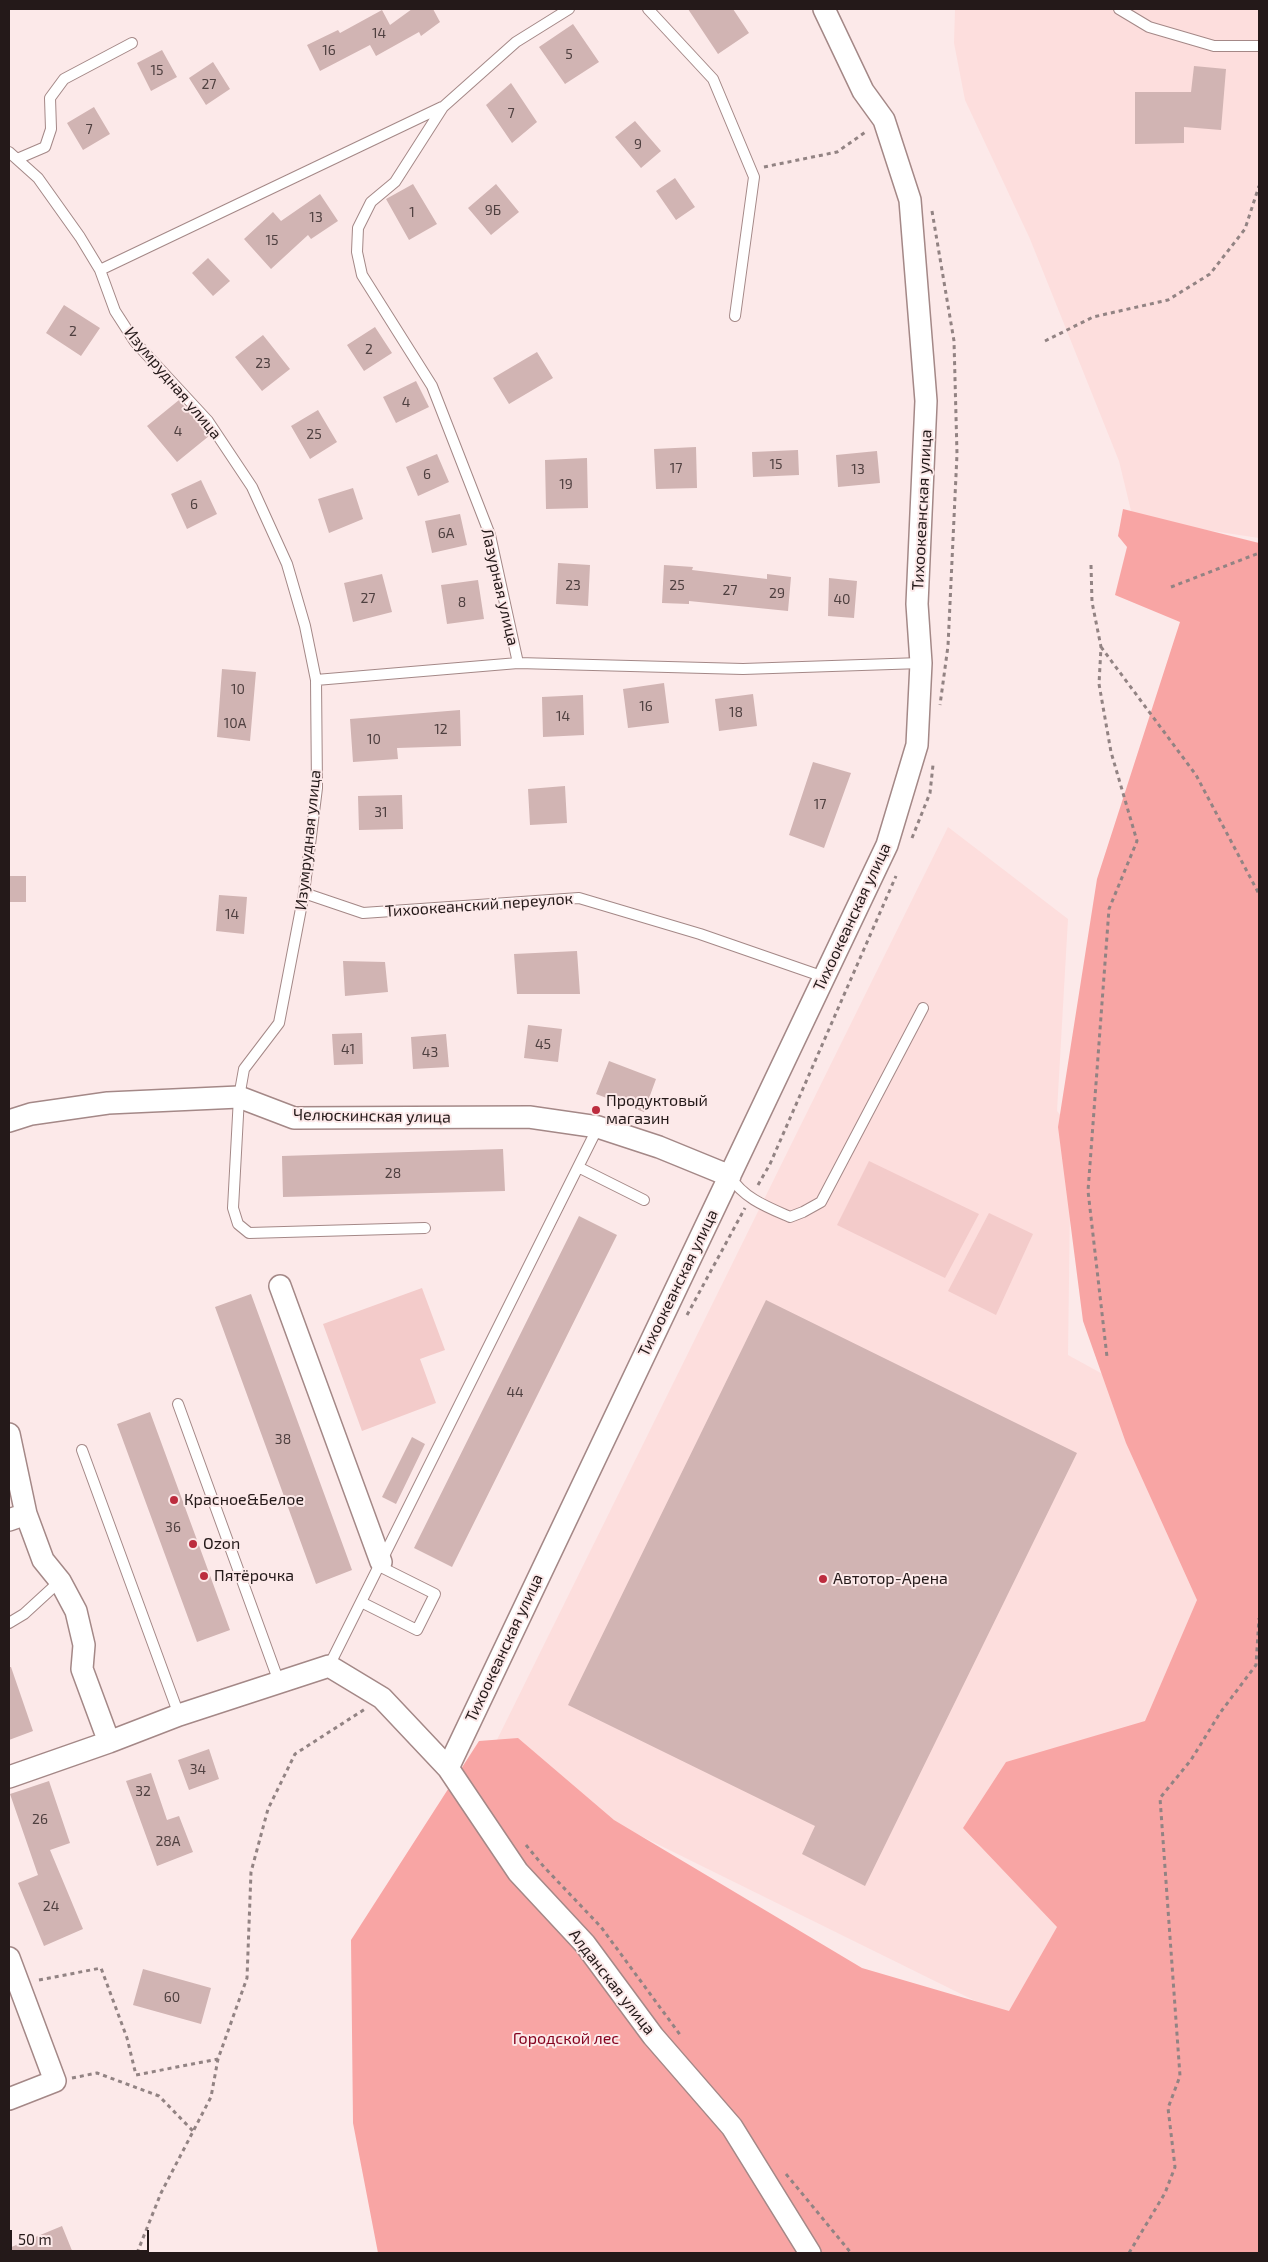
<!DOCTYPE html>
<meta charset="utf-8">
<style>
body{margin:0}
#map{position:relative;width:1268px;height:2262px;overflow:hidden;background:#fce9e9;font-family:"Exo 2",sans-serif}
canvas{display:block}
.frame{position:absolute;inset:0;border:10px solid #241919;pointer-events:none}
.scale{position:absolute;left:10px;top:2230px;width:139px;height:22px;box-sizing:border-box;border:2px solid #241919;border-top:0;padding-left:6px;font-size:15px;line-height:18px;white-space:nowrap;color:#241919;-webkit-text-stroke:4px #fce9e9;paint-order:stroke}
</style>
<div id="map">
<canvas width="1268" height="2262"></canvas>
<div class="frame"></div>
<div class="scale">50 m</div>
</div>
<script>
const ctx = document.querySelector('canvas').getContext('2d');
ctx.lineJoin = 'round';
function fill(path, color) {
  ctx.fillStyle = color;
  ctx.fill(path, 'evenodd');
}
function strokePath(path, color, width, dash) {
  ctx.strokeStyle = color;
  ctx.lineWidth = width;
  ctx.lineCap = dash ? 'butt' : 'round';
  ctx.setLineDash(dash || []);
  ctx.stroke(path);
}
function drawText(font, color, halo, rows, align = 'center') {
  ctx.font = font + ' "Exo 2",sans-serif';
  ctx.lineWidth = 4;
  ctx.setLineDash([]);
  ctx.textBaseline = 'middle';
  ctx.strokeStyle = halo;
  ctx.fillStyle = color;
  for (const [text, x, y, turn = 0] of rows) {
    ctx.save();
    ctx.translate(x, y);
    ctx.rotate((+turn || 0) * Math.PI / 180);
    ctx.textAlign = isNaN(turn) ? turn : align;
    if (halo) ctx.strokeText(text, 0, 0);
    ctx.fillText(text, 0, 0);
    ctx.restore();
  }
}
fill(new Path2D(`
 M955 9H1259V538L1133 519 1119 461 1030 239 965 100 954 43Z
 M948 827 1068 919 1057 1111 1071 1127 1068 1355 1259 1460 1026 2026 487 1760Z`), '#fddedd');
fill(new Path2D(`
 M869 1161 979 1214 945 1278 837 1225Z
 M989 1213 1033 1234 996 1315 948 1291Z
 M422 1288 445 1350 420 1359 436 1403 362 1431 323 1324Z`), '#f3cbca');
fill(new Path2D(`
 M1123 509 1259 543V2253H378L353 2123 351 1940 479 1741 518 1738 614 1820 862 1968 1009 2011 1057 1927 963 1828 1006 1762 1145 1721 1197 1600 1126 1443 1083 1321 1058 1127 1097 879 1180 622 1115 595 1127 547 1118 536Z`), '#f8a5a4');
fill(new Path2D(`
 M412 9H433L440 22 421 36 419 32 376 56 370 45 320 71 307 45 338 30 340 33 382 10 390 25Z
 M688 9H733L749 33 718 54Z
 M573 24 599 62 565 84 539 47Z
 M162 50 177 77 151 91 137 63Z
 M213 62 230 89 206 105 189 78Z
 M1194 66 1226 69 1221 130 1184 127V143L1135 144V92H1191Z
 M511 83 537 122 512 143 486 105Z
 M94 107 110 134 83 150 67 123Z
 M635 121 661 151 641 168 615 137Z
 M675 178 695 207 676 220 656 191Z
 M413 184 437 224 409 240 386 199Z
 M496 184 519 212 491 235 468 208Z
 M320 194 338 221 311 239 308 235 271 269 244 239 273 212 281 221Z
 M208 258 230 281 213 296 192 273Z
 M64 305 100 328 81 356 46 333Z
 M375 327 392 353 364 371 347 345Z
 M263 335 290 369 262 391 235 357Z
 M537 352 553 378 509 404 493 378Z
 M416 381 429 407 396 423 383 397Z
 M179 400 209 436 177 462 147 426Z
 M318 410 337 442 310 459 291 426Z
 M696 447 697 488 656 489 654 449Z
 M798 450 799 475 753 477 752 452Z
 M877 451 880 483 838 487 836 455Z
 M437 454 449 482 418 496 406 467Z
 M587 458 588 508 546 509 545 460Z
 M201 480 217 514 187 529 171 494Z
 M353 488 363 519 329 533 318 499Z
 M460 514 467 545 432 553 425 521Z
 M558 563 590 565 588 606 556 604Z
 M664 565 693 567 692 570 767 579V574L791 577 788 611 689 601V604L662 603Z
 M382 574 392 612 353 622 344 583Z
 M829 578 857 581 854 618 828 616Z
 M478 580 484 619 447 624 441 585Z
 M222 669 256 672 250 741 217 737Z
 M664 683 669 723 628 728 623 689Z
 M753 694 757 726 719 731 715 699Z
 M583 695 584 735 543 737 542 697Z
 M460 710 461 746 397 748 398 759 353 762 350 719Z
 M813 762 851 773 824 848 789 835Z
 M565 786 567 823 530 825 528 789Z
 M402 795 403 829 359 830 358 796Z
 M9 876H26V902H9Z
 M219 895 247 897 244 934 216 931Z
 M577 951 580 994H517L514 954Z
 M343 961 385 962 388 992 345 996Z
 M528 1025 562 1029 558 1062 524 1058Z
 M362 1033 363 1064 334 1065 332 1034Z
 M446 1034 449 1067 413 1069 411 1037Z
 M609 1061 656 1079 644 1112 596 1094Z
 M503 1149 505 1191 283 1197 282 1156Z
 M579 1216 617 1235 452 1567 414 1548Z
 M251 1294 352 1570 316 1584 215 1307Z
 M766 1300 1077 1453 865 1886 802 1854 815 1826 568 1705Z
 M150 1412 230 1630 197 1642 117 1424Z
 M412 1437 425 1444 396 1504 382 1497Z
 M9 1667H11L33 1731 9 1740Z
 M209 1749 219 1779 189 1790 178 1760Z
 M151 1773 167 1820 179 1816 193 1852 157 1866 126 1781Z
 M49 1781 70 1843 50 1850 83 1929 44 1946 18 1883 38 1875 10 1794Z
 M143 1969 211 1988 201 2024 133 2005Z
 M62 2226 73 2253H9V2248Z`), '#d1b4b3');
const lane = new Path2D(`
 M569 9 516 42 443 107 395 182 371 202 358 228 357 252 362 275 432 386 490 535 518 663 743 669 921 663
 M648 9 713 79 754 177 735 316
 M1119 9 1149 27 1214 46H1259
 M9 152 38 178 80 237 100 270 115 311 135 342 208 421 252 487 287 564 305 626 316 680 317 788 304 893 279 1023 244 1069 239 1097 233 1208 238 1224 249 1233 425 1228
 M17 159 45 147 51 129 50 98 64 79 132 43
 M100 270 442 107
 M316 680 518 663
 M304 893 363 913 579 898 700 934 824 977
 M578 1167 644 1200
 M730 1176C743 1198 767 1207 790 1217L803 1212 821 1202 923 1008
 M178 1404 279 1682
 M82 1450 179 1715
 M361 1602 417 1630 435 1594 379 1566
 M9 1623 24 1614 60 1581
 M329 1666 598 1127`);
const street = new Path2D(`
 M9 1121 31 1114 108 1103 239 1097 294 1118 529 1117 598 1127 659 1147 730 1176
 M280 1286 381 1562
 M9 1434 26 1514
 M9 1520 26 1514 43 1560 60 1581 76 1611 84 1645 82 1669 109 1742
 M448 1768 887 845 917 745 921 663 917 604 926 401 910 200 884 120 863 91 824 9
 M9 1777 109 1742 179 1715 329 1666 382 1698 448 1768 518 1872 585 1944 653 2036 732 2127 810 2253
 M9 1958 55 2081 9 2099`);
strokePath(lane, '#a48887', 12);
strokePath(street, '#a48887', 24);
strokePath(new Path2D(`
 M764 167 837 152 867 131
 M932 211 954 341 957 454 948 646 940 705
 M1045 341 1093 317 1168 300 1210 274 1245 229 1259 186
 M1091 565 1092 602 1101 647 1099 684 1111 752 1137 841 1109 909 1088 1191 1107 1357
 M1171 587 1259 553
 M1101 647 1196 775 1259 894
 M912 838 930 793 933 765
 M758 1185 770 1164 896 876
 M687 1315 745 1208
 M526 1845 544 1867 601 1927 681 2036
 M39 1980 101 1968 127 2038 136 2075 218 2059
 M72 2078 97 2073 159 2096 193 2131
 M786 2174 851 2253
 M137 2253 161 2193 211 2097 218 2059 247 1978 251 1872 268 1809 295 1754 365 1709
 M1129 2253 1165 2193 1175 2167 1168 2108 1180 2076 1160 1798 1191 1760 1220 1713 1256 1665 1259 1618`), '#928383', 3, [4, 4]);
strokePath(lane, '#fff', 10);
strokePath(street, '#fff', 21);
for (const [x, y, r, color] of [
 [596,1110,5,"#bc2c3e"],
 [174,1500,5,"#bc2c3e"],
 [193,1544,5,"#bc2c3e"],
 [204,1576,5,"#bc2c3e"],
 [823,1579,5,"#bc2c3e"]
]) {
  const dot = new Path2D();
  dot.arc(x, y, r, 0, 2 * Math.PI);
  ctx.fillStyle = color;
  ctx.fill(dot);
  strokePath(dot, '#fce9e9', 2);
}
drawText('14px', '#4f4040', null, [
 ["14",379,33],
 ["16",329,50],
 ["5",569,54],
 ["15",157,70],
 ["27",209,84],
 ["7",511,113],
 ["7",89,129],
 ["9",638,144],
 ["9Б",493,210],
 ["1",412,212],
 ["13",316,217],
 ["15",272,240],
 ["2",73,331],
 ["2",369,349],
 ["23",263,363],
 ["4",406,402],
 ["4",178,431],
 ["25",314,434],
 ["15",776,464],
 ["17",676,468],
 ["13",858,469],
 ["6",427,474],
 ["19",566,484],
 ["6",194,504],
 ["6А",446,533],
 ["23",573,585],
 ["25",677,585],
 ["27",730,590],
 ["29",777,593],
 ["27",368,598],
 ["40",842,599],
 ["8",462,602],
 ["10",238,689],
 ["16",646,706],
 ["18",736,712],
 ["14",563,716],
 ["10А",235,723],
 ["12",441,729],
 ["10",374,739],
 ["17",820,804],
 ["31",381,812],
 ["14",232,914],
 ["45",543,1044],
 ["41",348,1049],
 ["43",430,1052],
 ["28",393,1173],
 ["44",515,1392],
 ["38",283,1439],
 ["36",173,1527],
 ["34",198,1769],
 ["32",143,1791],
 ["26",40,1819],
 ["28А",168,1841],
 ["24",51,1906],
 ["60",172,1997]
]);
drawText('16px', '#241919', '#fce9e9', [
 ["Изумрудная улица",173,383,50],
 ["Тихоокеанская улица",922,510,-87],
 ["Лазурная улица",500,587,77],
 ["Изумрудная улица",308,840,-84],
 ["Тихоокеанский переулок",479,905,-4],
 ["Тихоокеанская улица",852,917,-65],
 ["Челюскинская улица",372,1116,1],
 ["Тихоокеанская улица",678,1283,-64],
 ["Тихоокеанская улица",504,1648,-65],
 ["Алданская улица",612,1982,52]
]);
drawText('16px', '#241919', '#fce9e9', [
 ["Продуктовый",606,1101],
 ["магазин",606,1119],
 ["Красное&Белое",184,1500],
 ["Ozon",203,1544],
 ["Пятёрочка",214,1576],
 ["Автотор-Арена",833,1579]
], 'left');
drawText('16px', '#850420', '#fce9e9', [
 ["Городской лес",566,2039]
]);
</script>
